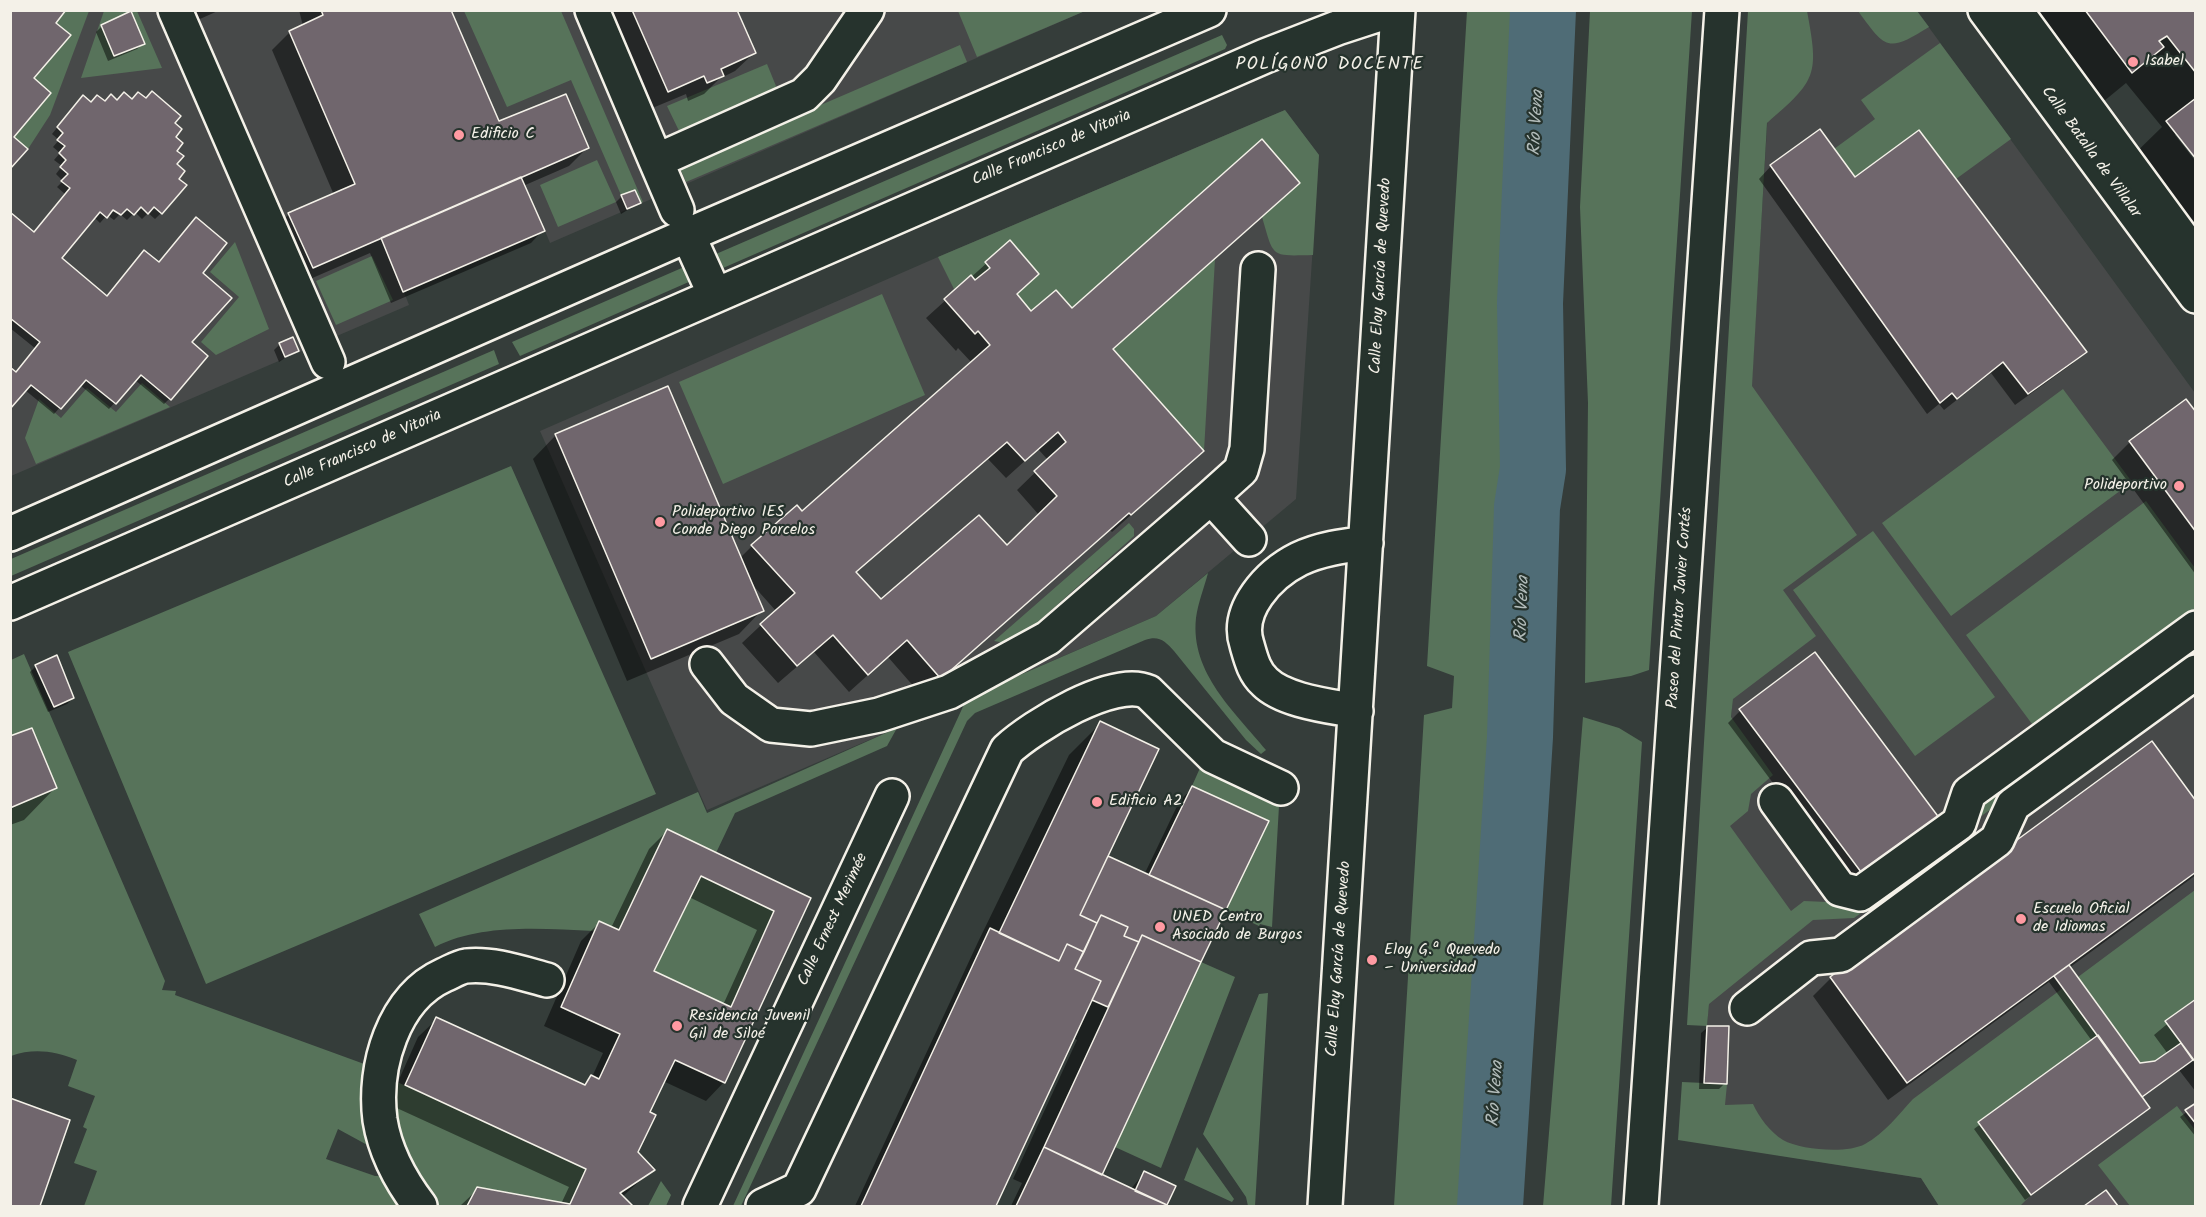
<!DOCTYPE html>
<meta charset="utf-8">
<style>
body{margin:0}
#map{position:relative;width:2206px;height:1217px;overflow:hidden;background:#353d3a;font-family:Kalam,sans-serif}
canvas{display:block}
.frame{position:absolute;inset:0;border:12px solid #f4f1e8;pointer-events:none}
</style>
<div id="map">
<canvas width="2206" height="1217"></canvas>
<div class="frame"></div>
</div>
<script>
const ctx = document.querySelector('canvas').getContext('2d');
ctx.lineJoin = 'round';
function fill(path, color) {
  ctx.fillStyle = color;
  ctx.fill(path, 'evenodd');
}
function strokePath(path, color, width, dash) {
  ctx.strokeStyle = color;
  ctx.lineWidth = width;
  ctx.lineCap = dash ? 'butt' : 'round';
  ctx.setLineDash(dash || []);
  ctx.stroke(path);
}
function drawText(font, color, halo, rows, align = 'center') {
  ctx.font = font + ' Kalam,sans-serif';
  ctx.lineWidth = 4.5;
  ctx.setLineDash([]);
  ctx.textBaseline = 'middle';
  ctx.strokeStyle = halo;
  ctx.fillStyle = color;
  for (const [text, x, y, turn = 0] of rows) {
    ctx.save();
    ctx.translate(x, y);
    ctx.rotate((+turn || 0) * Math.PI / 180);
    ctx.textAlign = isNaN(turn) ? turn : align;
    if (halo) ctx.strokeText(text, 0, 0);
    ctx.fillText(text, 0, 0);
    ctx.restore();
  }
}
fill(new Path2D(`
 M10 11H1085L550 243 545 231 404 292 409 305 11 476Z
 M1774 11H1917L2195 393V1206H1939L1921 1178 1702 1143 1707 1026 1732 707Z
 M1285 110 1319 155 1296 499 1156 616 707 810 540 431 938 257Z`), '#474949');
fill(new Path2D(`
 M66 11H89L50 115 28 149 14 137 51 94 34 78 70 35 56 23Z
 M104 11H137L162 68 81 78Z
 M464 11H561L643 202 641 203 635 190 621 195 571 80 507 107Z
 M958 11H1085L977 57Z
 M1467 11H1517L1516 41 1524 65 1529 113 1525 208 1461 1206H1394L1424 715 1452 708 1454 676 1427 666Z
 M1590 11H1692L1649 670 1631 676 1585 683 1588 403 1580 207Z
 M1748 11H1807C1819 75 1817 80 1767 123L1752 386 1857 535 1783 590 1816 636 1733 699 1731 717 1773 775 1751 794 1748 811 1730 826 1791 911 1804 901 1874 904 1854 918 1813 920 1709 1004 1707 1026 1687 1025Z
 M1858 11H1917L1929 27C1887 53 1886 49 1858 11Z
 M1222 35 1227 45 1225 49 723 268 716 254Z
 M1940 43 2011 139 1956 179 1919 130 1855 177 1834 149 1875 119 1861 100Z
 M960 45 967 62 686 182 679 166Z
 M767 64 776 86 774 92 681 135 667 106Z
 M1285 110 1319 155 1313 255C1270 256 1274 258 1262 217L1300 183 1262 139 1072 308 1056 290 1031 311 1017 294 1039 274 1010 240 985 262 990 268 975 280 970 275 954 289 938 257Z
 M597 160 616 202 558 227 540 185Z
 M235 242 269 329 216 355 201 342 239 297 210 272Z
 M372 256 393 300 336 325 316 281Z
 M1215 259 1204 451 1113 349Z
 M684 267 691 281 520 356 512 342Z
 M882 294 925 395 723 484 679 382Z
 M494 350 499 364 11 576V559Z
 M142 383 170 407 36 464 25 438 39 399 61 418 87 388 116 412Z
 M2063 389 2132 482 1951 616 1882 523Z
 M511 466 656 794 206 984 68 652Z
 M2146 501 2195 568V609L2035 728 1966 635Z
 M1129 523 1134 529V536L1019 639 1011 644 994 641Z
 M1873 531 1995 697 1915 756 1793 590Z
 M1208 573C1204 588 1198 603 1196 618 1190 673 1235 712 1266 750L1261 754 1246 740 1174 651C1165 641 1159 635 1145 640L975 713 967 721 741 1206H733L967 698 1156 616Z
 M2195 645V661L1980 817 1986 798Z
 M24 654 165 981 162 990 176 991 175 995 367 1065 371 1147 338 1129 326 1159 375 1176H384L404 1206H84L97 1171 74 1163 87 1129 83 1127 95 1096 68 1086 77 1060C54 1051 34 1048 11 1056V808L57 788 32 728 11 736V660Z
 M1583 717 1619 728 1642 742 1611 1206H1543Z
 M897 728 887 746 735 813 716 853 667 830 619 930 599 922 594 931C543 929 482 923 435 947L419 914 698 792 707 813Z
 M1200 768 1279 806 1272 927 1260 924 1259 926 1226 910 1268 821 1192 786Z
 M701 876 774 911 731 1007 654 971Z
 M2195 890V999L2165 1021 2181 1043 2155 1061 2140 1063 2078 977Z
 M1201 962 1235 977 1161 1168 1115 1147Z
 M2063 988 2098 1035 1979 1122 2031 1195 2020 1206H1939L1921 1178 1678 1140 1682 1082 1727 1084 1725 1105 1753 1104C1759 1117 1770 1132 1783 1140 1801 1150 1847 1154 1865 1144 1884 1134 1899 1114 1913 1099Z
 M1268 993 1255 1206H1248L1246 1197 1203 1134 1259 994Z
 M395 1081 586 1169 570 1204 477 1187 467 1206H437C410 1172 394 1125 395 1081Z
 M2177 1106 2195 1130V1206H2130L2098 1165Z
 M1197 1147 1234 1199 1232 1202 1184 1180Z
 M661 1181 671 1195 666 1206H648Z`), '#57735a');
fill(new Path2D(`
 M186 10H220L191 23Z
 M299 10H449L499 123 587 148 569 166 523 186 543 230 531 243 391 303 370 253 294 286 271 232 289 214 334 195 272 50 290 32 303 26Z
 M606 10H736L754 53 735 71 719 79 704 94 688 101 686 94 650 109Z
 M2015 10H2196V157L2177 132 2175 135 2196 162V259L2123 165 2162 127 2126 83 2087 115Z
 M102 26 143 44 137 49 108 61 96 32Z
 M117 101 172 123 177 179 161 213 155 219 148 213 142 219 135 212 127 220 120 214 114 220 107 215 100 223 94 217 60 258 106 298 159 263 201 273 190 342 169 399 164 404 135 380 109 409 80 385 54 414 25 390 16 373 36 349 10 328V214L34 234 66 195 57 187 63 181 56 174 62 166 54 160 60 153 53 147 59 140 52 134 77 103Z
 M1771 166 2085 351 2072 364 2015 405 1991 373 1944 410 1939 404 1927 414 1759 179Z
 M1298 183 1112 350 1202 451 1112 532 1110 530 922 696 888 657 849 692 814 652 778 683 742 643 776 611 751 583 762 610 739 634 627 681 533 459 556 435 740 558 752 546 802 513 972 363 958 348 956 351 926 318 1010 242 1015 295 1031 313 1072 310ZM1038 449 1048 460 1017 490 1039 515 1007 547 881 601 855 573 988 459 1006 478Z
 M622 196 639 203 621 214 616 202Z
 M280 344 297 350 279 362 274 350Z
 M2196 415V575L2112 460 2130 442Z
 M36 666 73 698 67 704 48 712 30 672Z
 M1740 711 1941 822 1854 891 1728 723Z
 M1101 723 1106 857 1144 875 1180 800 1193 788 1100 1175 1130 1190 1144 1173 1174 1187 1166 1206H1011L1022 1183 1013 1179 1077 1040 1073 1038 994 1206H855L978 942 1069 755Z
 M10 739 55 788 24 820 10 825Z
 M2196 803V875L2069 968 2140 1065 2156 1063 2168 1054 2154 1035 2196 1000V1092L2179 1070 2140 1098 2142 1114 2025 1200 1974 1129 2092 1041 2049 982 1888 1100 1813 996 1831 978Z
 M667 831 809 899 724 1082 706 1101 663 1081 648 1113 636 1152 652 1170 622 1197 630 1206H460L478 1189 561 1204 569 1187 388 1104 418 1037 437 1019 582 1085 592 1077 603 1053 544 1026 581 941 599 923 611 928 649 849ZM689 897 757 930 723 1005 652 972Z
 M1707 1028 1725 1083 1719 1089H1699L1701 1033Z
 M2196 1105V1137L2180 1117Z`), '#0007');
strokePath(new Path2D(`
 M1490 1206 1520 737 1527 507 1533 469 1530 303 1543 10`), '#4f6c76', 66);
const building = new Path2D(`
 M10 10H66L56 23 71 35 34 78 51 93 14 137 28 149 10 169Z
 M321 10H451L499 121 566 94 589 148 313 268 288 213 355 184 289 31 323 15Z
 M632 10H737L756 53 721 69 724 76 707 83 704 76 668 92Z
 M2085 10H2196V73L2167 36 2159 41 2164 47 2132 73Z
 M131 11 145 44 114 56 101 25Z
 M152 91 181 116 175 123 182 129 176 137 183 143 177 151 184 156 177 164 185 171 179 179 187 185 162 214 154 207 148 214 141 207 134 215 127 209 121 215 113 210 107 218 100 212 62 258 107 296 144 250 159 262 196 217 227 243 203 273 232 298 192 342 208 356 171 400 141 375 116 404 86 380 61 409 31 385 10 409V367L16 372 40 342 10 318V212L34 232 70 188 61 181 68 174 60 167 66 160 59 153 65 146 57 140 63 133 57 127 83 95 91 102 97 95 105 101 111 94 117 100 124 92 132 99 138 92 146 98Z
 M2196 98V159L2166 121Z
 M1820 129 1855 177 1919 130 2087 352 2028 394 2003 362 1957 399 1952 393 1940 403 1770 165Z
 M1262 139 1300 183 1113 349 1204 451 1131 515 1129 513 941 679 907 640 868 675 833 635 797 666 760 624 795 593 751 545 797 505 802 511 990 345 978 331 975 334 944 299 971 275 975 280 990 268 985 262 1010 240 1039 274 1017 294 1031 311 1056 290 1072 308ZM1058 432 1066 442 1034 471 1057 496 1007 545 979 515 881 599 856 572 1007 442 1025 461Z
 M521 177 545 231 403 292 381 238Z
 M635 190 641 203 627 209 621 195Z
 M293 337 299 351 285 357 279 343Z
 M668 386 764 611 651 659 555 434Z
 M2186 399 2196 412V532L2129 441Z
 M1815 652 1943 823 1867 880 1739 709Z
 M57 655 74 698 54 707 35 665Z
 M1100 721 1159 749 1080 915 1097 923 1084 952 1067 944 1059 961 999 933Z
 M32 728 57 788 10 808V736Z
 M2152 741 2196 801V872L1907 1083 1830 977Z
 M1192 786 1269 821 1226 910 1149 875Z
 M667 829 811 898 725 1083 675 1060 650 1112 656 1115 638 1152 655 1170 620 1193 633 1206H467L477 1187 570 1204 586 1169 405 1085 436 1017 585 1085 591 1075 599 1079 620 1034 561 1007 599 921 619 930ZM701 876 774 911 731 1007 654 971Z
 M1108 856 1226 910 1201 962 1142 935 1139 942 1124 936 1128 927 1101 915 1097 923 1080 915Z
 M1101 915 1128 927 1124 936 1139 942 1108 1007 1092 1000 1101 981 1075 969Z
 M990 928 1059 961 1067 944 1084 952 1075 969 1101 981 996 1206H861Z
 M1142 935 1201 962 1102 1175 1044 1147Z
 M2069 965 2140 1063 2155 1061 2181 1043 2193 1060 2142 1097 2054 976Z
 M2196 999V1063L2165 1021Z
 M1707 1026H1729L1727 1084 1704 1083Z
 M2098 1035 2150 1108 2031 1195 1978 1122Z
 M10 1098 70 1120 40 1206H10Z
 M2196 1103V1124L2185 1110Z
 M1044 1147 1167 1205 1166 1206H1016Z
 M1144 1171 1176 1186 1167 1205 1135 1191Z
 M2106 1190 2118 1206H2084Z`);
fill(building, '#70666d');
strokePath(building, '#f4f1e8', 1.5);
const minor = new Path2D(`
 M175 10 328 362
 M592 10 656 161
 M1985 10 2196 296
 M2015 10 2196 257
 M677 210 656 161 804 95 820 79 867 10
 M688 235 715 295
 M10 534 688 235 1209 10
 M1249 539 1211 497 1241 470 1247 449 1258 269
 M10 603 1265 56 1337 28 1392 10
 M707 664 734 699 771 725 811 729 879 715 949 692 1048 638 1211 497
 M1356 711C1330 706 1284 701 1265 682 1254 672 1251 659 1247 645 1235 610 1269 574 1299 559 1320 549 1343 546 1366 543
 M1776 801 1840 889 1860 894 1959 823 1969 793 2196 628
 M1747 1008 1811 958 1841 955 1997 840 2013 805 2196 672
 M420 1206C401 1181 385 1152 380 1120 373 1067 393 998 444 975 451 972 459 967 466 966 492 963 521 973 547 980
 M700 1206 892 796
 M763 1206 799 1189 1007 750C1033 726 1114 676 1148 692L1213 756 1281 788
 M1325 1206 1398 10
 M1641 1206 1722 10`);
strokePath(minor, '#f4f1e8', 38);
strokePath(minor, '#26332d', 33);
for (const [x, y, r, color] of [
 [2133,62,6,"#ff9aa2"],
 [459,135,6,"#ff9aa2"],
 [2179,486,6,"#ff9aa2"],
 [660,522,6,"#ff9aa2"],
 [1097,802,6,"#ff9aa2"],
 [2021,919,6,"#ff9aa2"],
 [1160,927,6,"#ff9aa2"],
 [1372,960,6,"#ff9aa2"],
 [677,1026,6,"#ff9aa2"]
]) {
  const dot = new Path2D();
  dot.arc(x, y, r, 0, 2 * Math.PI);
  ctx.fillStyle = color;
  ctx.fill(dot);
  strokePath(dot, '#26332d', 2);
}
drawText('16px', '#f4f1e8', '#26332d', [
 ["Isabel",2145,62],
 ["Edificio C",471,135],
 ["Polideportivo",2167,486,"right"],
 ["Polideportivo IES",672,513],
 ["Conde Diego Porcelos",672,531],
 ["Edificio A2",1109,802],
 ["Escuela Oficial",2033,910],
 ["de Idiomas",2033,928],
 ["UNED Centro",1172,918],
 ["Asociado de Burgos",1172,936],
 ["Eloy G.ª Quevedo",1384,951],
 ["– Universidad",1384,969],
 ["Residencia Juvenil",689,1017],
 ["Gil de Siloé",689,1035]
], 'left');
drawText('16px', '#f4f1e8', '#26332d', [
 ["Calle Francisco de Vitoria",1052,149,-23],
 ["Calle Batalla de Villalar",2090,153,54],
 ["Calle Eloy García de Quevedo",1382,276,-87],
 ["Calle Francisco de Vitoria",363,450,-24],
 ["Paseo del Pintor Javier Cortés",1681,608,-86],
 ["Calle Ernest Merimée",834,920,-65],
 ["Calle Eloy García de Quevedo",1340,959,-86]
]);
ctx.letterSpacing = '1.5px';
drawText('18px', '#f4f1e8', '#26332d', [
 ["POLÍGONO DOCENTE",1330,66]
]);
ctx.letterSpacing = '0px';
drawText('italic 18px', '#b2bcba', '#26332d', [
 ["Río Vena",1538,123,-87],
 ["Río Vena",1524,609,-88],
 ["Río Vena",1497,1094,-86]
]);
</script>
